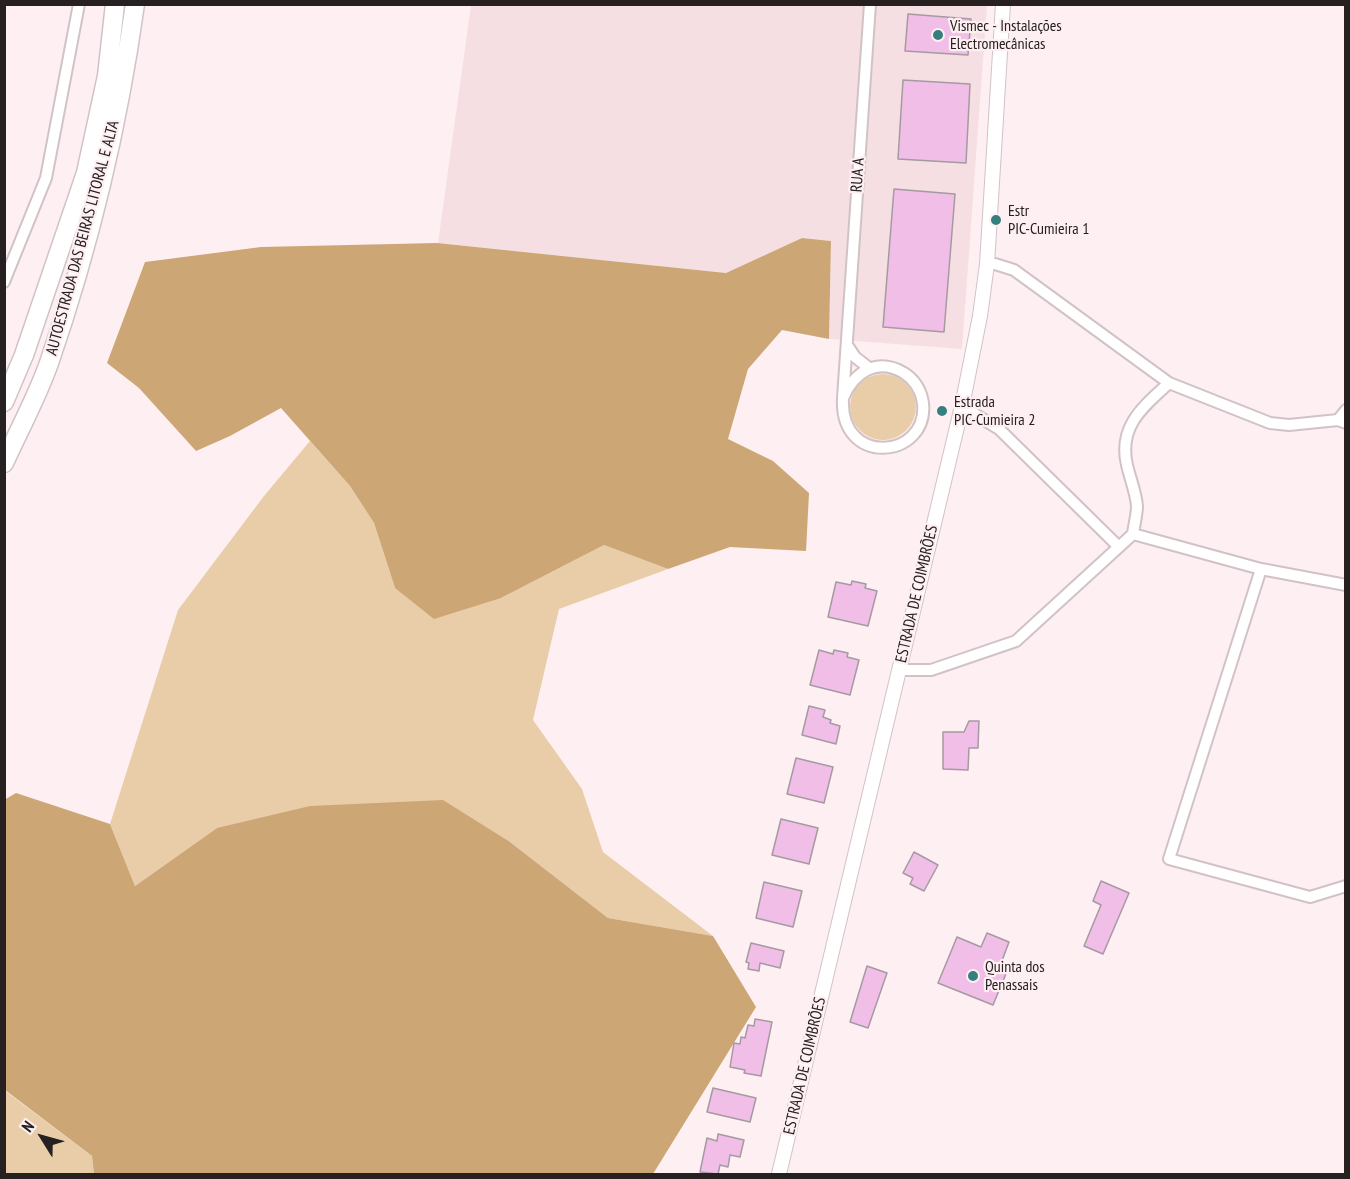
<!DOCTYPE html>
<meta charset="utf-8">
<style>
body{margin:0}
#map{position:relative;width:1350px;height:1179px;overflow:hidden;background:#feeff2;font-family:"PT Sans Narrow",sans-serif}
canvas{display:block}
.frame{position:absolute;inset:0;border:6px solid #262021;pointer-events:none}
.north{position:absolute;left:12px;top:1107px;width:60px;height:60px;-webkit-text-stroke:4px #feeff2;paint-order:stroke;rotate:307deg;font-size:16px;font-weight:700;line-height:24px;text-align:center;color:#262021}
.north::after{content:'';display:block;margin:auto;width:21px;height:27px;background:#262021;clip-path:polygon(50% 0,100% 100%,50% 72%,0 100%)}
</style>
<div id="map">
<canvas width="1350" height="1179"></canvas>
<div class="frame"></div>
<div class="north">N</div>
</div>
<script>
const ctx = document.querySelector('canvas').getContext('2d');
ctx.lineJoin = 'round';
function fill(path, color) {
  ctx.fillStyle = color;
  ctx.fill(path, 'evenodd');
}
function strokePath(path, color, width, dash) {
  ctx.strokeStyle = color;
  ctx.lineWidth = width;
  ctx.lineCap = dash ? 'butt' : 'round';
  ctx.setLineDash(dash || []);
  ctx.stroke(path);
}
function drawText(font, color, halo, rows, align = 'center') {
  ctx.font = font + ' "PT Sans Narrow",sans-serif';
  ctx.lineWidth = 4.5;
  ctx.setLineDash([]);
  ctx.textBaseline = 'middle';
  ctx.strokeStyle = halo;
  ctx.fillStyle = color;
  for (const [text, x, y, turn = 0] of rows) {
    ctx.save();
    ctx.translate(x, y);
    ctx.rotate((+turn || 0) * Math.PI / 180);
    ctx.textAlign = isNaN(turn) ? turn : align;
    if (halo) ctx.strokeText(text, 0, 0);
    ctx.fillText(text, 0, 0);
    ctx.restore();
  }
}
fill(new Path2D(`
 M471 5H987L962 349 829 339 831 241 802 238 726 273 438 243Z`), '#f6dfe2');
fill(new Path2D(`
 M850 407a33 33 0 1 1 66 0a33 33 0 1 1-66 0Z
 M310 441 350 486 374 523 395 588 501 598 604 545 668 569 559 609 533 720 582 789 603 852 713 936 608 918 510 842 217 828 135 886 110 824 178 610 264 496Z
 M4 1090 92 1156 94 1174H5Z`), '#e9cda9');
fill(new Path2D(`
 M802 238 831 241 829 339 782 330 748 369 728 439 773 461 809 493 806 551 730 547 668 569 604 545 501 598 434 619 395 588 374 523 350 486 281 408 230 436 196 451 139 388 107 363 145 262 261 247 437 243 726 273Z
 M16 793 110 824 135 886 217 828 310 806 443 800 510 842 608 918 713 936 756 1007 653 1174H94L92 1156 5 1090 4 800Z`), '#cca775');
const building = new Path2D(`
 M908 14 971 19 968 55 905 51Z
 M903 80 970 84 966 163 898 159Z
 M894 189 955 194 944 332 883 327Z
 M852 581 866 584 865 588 877 591 868 626 828 617 836 582 851 585Z
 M819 650 833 654 834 650 848 653 847 657 859 660 850 695 810 685Z
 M809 706 825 710 823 717 831 720 830 723 840 726 836 744 802 735Z
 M969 721H979L978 748H969L968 770 943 769V732H964Z
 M796 758 833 767 824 803 787 794Z
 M781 819 818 828 809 864 772 855Z
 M914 852 938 865 924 891 910 884 913 878 903 873Z
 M1101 881 1129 893 1103 954 1084 946 1101 905 1093 901Z
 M764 882 802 891 793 927 756 918Z
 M987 933 1009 942 1000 966 1008 969 993 1005 938 983 957 937 981 947Z
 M751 943 784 951 780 968 760 963 759 971 748 969 749 963 746 962Z
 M867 966 887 973 868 1028 850 1022Z
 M755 1019 772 1022 761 1076 744 1073 745 1070 730 1067 734 1043 740 1044 741 1037 745 1038 748 1025 754 1026Z
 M713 1088 756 1098 750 1122 707 1112Z
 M718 1134 744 1140 740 1157 730 1155 728 1167 720 1165 718 1174 700 1172 707 1138 717 1141Z`);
fill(building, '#f0bee6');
strokePath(building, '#a59aa2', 1.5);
const street = new Path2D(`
 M987 264H995L1014 270 1169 383 1270 423 1289 425 1338 420 1346 423
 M4 282 46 178 79 4
 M847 345 855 357 869 368
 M843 398C854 372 877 357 904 373 915 380 921 390 923 403 929 459 839 468 843 398L870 4
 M962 406 999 429 1119 547
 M1338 420 1346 410
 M1133 534 1261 569 1346 585
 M1261 569 1169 859 1310 897 1346 886
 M899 670H931L1016 641 1133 534C1134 525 1137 515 1137 506 1136 493 1130 478 1127 465 1118 426 1143 407 1169 383`);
const secondary = new Path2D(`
 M779 1174 962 406 980 316 987 264 1003 4`);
const highway = new Path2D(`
 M4 402 24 355 86 173 107 76 115 4
 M4 463C19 430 37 397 49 363 89 247 118 126 135 4`);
strokePath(street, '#d1c3c5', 14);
strokePath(secondary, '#d1c3c5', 16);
strokePath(highway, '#d1c3c5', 21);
strokePath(street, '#fff', 10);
strokePath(secondary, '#fff', 14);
strokePath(highway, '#fff', 18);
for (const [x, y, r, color] of [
 [938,35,6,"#367f80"],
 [996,220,6,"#367f80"],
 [942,411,6,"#367f80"],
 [973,976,6,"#367f80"]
]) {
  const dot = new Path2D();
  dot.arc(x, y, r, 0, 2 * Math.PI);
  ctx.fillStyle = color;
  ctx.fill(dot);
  strokePath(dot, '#feeff2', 2);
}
drawText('16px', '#262021', '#feeff2', [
 ["Vismec - Instalações",950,26],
 ["Electromecânicas",950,44],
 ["Estr",1008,211],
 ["PIC-Cumieira 1",1008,229],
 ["Estrada",954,402],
 ["PIC-Cumieira 2",954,420],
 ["Quinta dos",985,967],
 ["Penassais",985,985]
], 'left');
drawText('16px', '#262021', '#feeff2', [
 ["RUA A",858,175,-86],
 ["AUTOESTRADA DAS BEIRAS LITORAL E ALTA",83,238,-75],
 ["ESTRADA DE COIMBRÕES",917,594,-77],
 ["ESTRADA DE COIMBRÕES",805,1066,-77]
]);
</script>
